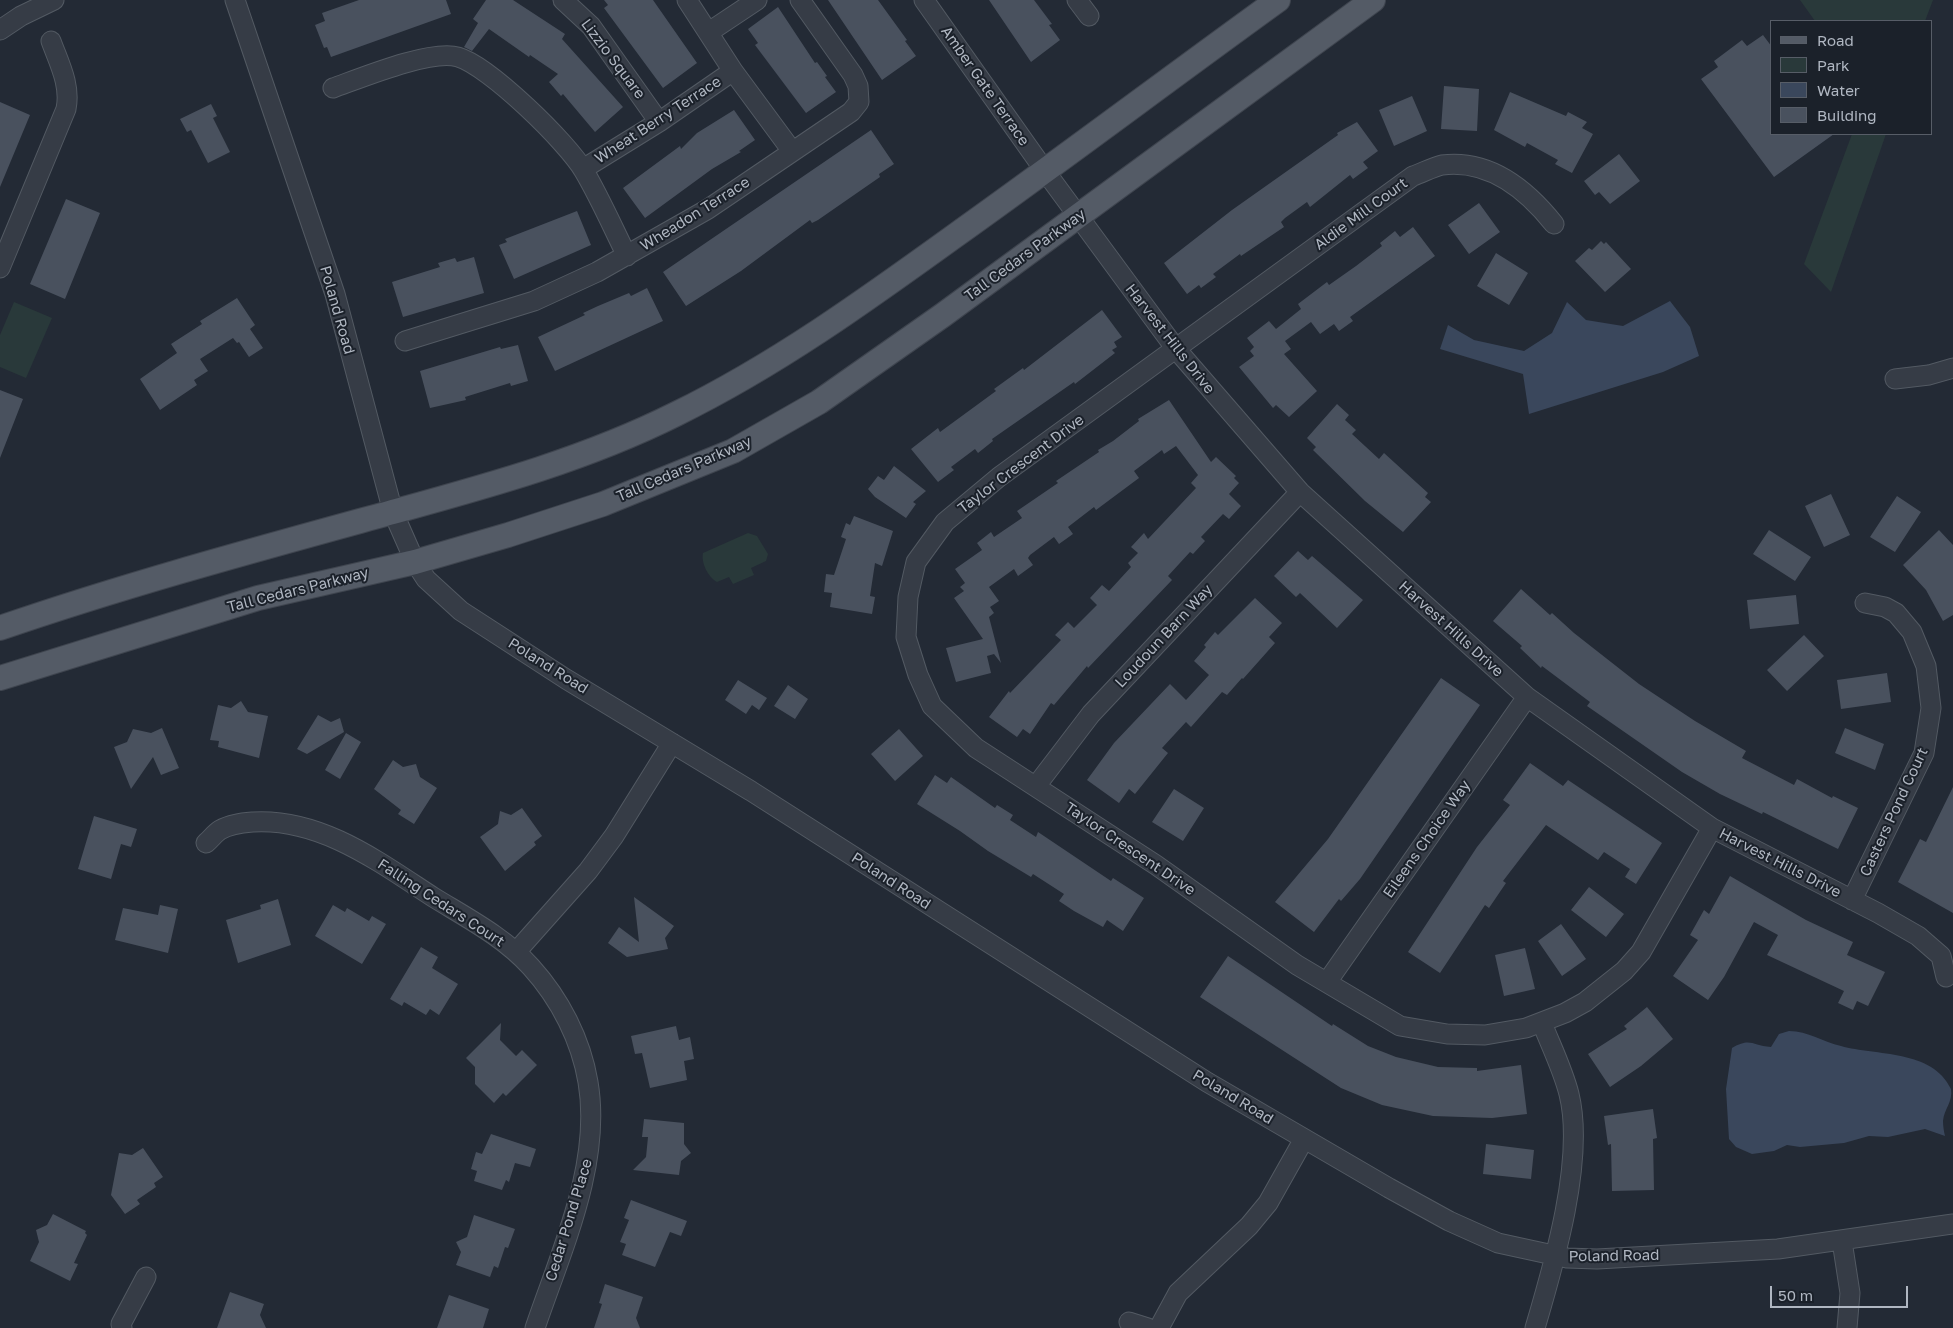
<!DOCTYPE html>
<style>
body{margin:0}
#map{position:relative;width:1953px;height:1328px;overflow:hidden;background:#232a35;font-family:"Golos Text",sans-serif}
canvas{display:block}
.legend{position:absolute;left:1770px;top:20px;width:162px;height:115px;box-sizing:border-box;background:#1b212a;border:1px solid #575d67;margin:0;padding:6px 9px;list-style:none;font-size:15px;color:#b0b7c2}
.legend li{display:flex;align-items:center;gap:10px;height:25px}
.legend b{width:25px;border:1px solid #575d67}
.scale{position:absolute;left:1770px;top:1286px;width:138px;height:22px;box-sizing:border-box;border:2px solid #b0b7c2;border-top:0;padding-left:6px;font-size:15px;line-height:18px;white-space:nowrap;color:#b0b7c2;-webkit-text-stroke:4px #1b212a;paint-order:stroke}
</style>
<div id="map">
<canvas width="1953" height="1328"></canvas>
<ul class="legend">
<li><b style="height:6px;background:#545b66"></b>Road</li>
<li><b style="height:14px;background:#29393a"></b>Park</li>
<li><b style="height:14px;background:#3a475c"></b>Water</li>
<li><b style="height:14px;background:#49515e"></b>Building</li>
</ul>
<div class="scale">50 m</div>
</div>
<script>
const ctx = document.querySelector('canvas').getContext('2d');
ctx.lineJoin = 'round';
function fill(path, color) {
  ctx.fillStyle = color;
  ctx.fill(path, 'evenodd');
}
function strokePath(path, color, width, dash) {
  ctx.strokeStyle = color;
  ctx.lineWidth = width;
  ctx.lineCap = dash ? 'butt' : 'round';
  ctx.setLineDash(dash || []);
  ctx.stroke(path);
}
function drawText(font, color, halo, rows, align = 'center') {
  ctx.font = font + ' "Golos Text",sans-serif';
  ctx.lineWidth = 4;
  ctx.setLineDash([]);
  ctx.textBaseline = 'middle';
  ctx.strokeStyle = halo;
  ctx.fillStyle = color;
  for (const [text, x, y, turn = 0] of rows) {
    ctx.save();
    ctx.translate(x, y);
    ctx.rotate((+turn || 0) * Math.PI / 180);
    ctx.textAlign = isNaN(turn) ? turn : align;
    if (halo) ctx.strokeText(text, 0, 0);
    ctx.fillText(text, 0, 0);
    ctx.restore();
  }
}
fill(new Path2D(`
 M1800 0H1933L1925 21H1815Z
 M1852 134H1886L1831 292 1804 264Z
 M14 302 52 318 26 378 0 367V335Z
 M748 533 757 536 768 554 766 561 751 568 754 575 733 584 729 577 717 582C708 577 701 563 703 553Z`), '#29393a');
fill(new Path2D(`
 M1670 301 1690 327 1699 356 1663 372 1529 414 1523 374 1440 349 1448 325 1474 340 1524 351 1552 333 1567 302 1586 320 1623 326Z
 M1789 1031C1808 1031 1823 1042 1841 1046 1876 1056 1932 1049 1951 1089 1953 1102 1944 1109 1943 1121 1943 1126 1944 1132 1945 1136L1925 1129 1888 1137 1869 1136 1844 1143 1800 1147 1787 1145 1774 1151 1752 1154 1736 1147 1729 1139 1726 1089 1732 1048C1751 1037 1752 1046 1771 1047L1779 1034Z`), '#3a475c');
fill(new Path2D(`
 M359 0H446L451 14 331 57 327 47 324 48 315 25 325 21 322 13Z
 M486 0H513L565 34 562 39 623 107 595 132 563 94 561 96 549 82 558 74 530 55 529 57 489 29 472 51 464 47 478 23 473 19Z
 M604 0H653L697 63 663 88 604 8 608 5Z
 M828 0H878L907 40 905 41 916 56 882 80Z
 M989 0H1034L1052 24 1049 25 1060 40 1031 62Z
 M778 7 815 63 817 62 827 76 825 77 836 92 806 113 755 45 758 43 748 29Z
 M1763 35 1772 47V134H1834L1774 177 1701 79 1718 67 1714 61 1742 40 1747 46Z
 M1444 86 1479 89 1477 131 1441 129Z
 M1510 92 1566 116 1568 112 1587 122 1582 128 1593 134 1572 173 1555 164 1558 160 1527 143 1525 147 1494 130Z
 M1412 96 1427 131 1394 146 1379 110Z
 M0 102 30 115 0 187Z
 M211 104 217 116 213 118 230 152 208 163 191 130 187 132 180 119Z
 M734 110 755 140 739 151 741 152 712 169 645 218 623 188 680 146 681 149 697 133Z
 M1357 122 1378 151 1363 162 1368 168 1353 179 1350 175 1310 207 1307 202 1285 218 1281 222 1284 227 1241 256 1240 254 1213 274 1216 277 1201 288 1199 285 1187 294 1164 263 1232 210 1338 135 1337 133Z
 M871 130 894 164 879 174 880 177 818 220 812 223 810 220 741 271 686 306 663 272Z
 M1619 154 1640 181 1610 204 1599 192 1595 195 1584 181Z
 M66 199 100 213 65 299 30 284Z
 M1479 203 1500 232 1469 254 1448 225Z
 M577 211 591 245 514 279 499 245 507 242 505 239Z
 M1413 227 1435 256 1350 317 1353 321 1339 331 1334 324 1320 334 1311 322 1285 341 1291 349 1284 354 1317 391 1289 417 1276 405 1273 408 1239 367 1254 356 1250 351 1254 347 1247 338 1269 321 1276 329 1301 309 1298 304 1327 282 1329 285 1356 266 1382 246 1380 243 1395 231 1400 237Z
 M1601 241 1604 244 1606 242 1631 269 1605 292 1575 261 1589 248 1592 250Z
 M1496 253 1528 273 1509 305 1477 286Z
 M474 257 484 293 403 317 392 282 440 267 438 263 455 258 457 262Z
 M647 288 663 321 555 371 538 337 585 315 583 313 598 306 629 293 631 296Z
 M237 298 255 325 250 329 263 348 249 357 239 342 237 343 233 338 200 359 208 371 194 380 197 385 160 410 140 379 177 353 171 344 202 324 200 321Z
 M1102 310 1122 337 1114 342 1117 347 1112 350 1115 353 1075 384 1074 382 992 439 993 441 978 453 975 449 951 467 954 470 938 482 911 449 938 428 940 432 996 391 994 389 1023 368 1024 370Z
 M518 345 528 381 511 386 510 383 465 397 466 400 430 408 420 371 500 347 501 349Z
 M0 390 23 399 0 458Z
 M1169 400 1211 462 1216 457 1236 476 1234 478 1239 483 1229 494 1241 506 1229 519 1223 514 1201 537 1205 541 1193 554 1190 552 1168 576 1172 580 1088 668 1087 666 1054 705 1051 703 1030 734 1023 729 1017 737 989 717 1009 691 1010 693 1061 640 1055 635 1068 622 1074 628 1097 605 1090 598 1102 585 1109 591 1131 567 1128 563 1138 553 1131 547 1144 533 1148 539 1196 488 1191 483 1198 475 1176 446 1164 454 1162 450 1134 471 1139 478 1096 510 1094 507 1068 527 1073 534 1059 544 1054 537 1030 555 1028 558 1033 565 1018 576 1014 569 989 587 999 601 990 607 994 613 989 617 1001 663 994 654 987 656 991 673 956 682 946 648 983 639 954 598 964 591 960 587 965 583 955 569 982 550 977 543 991 532 994 537 1022 518 1017 511 1058 483 1056 481 1099 452 1098 450 1113 441 1139 421 1138 419Z
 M1337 404 1349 415 1345 420 1356 430 1352 434 1379 459 1384 453 1428 493 1425 497 1431 502 1403 532 1365 501 1313 450 1316 447 1307 438Z
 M894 466 926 491 913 502 916 504 906 518 875 497 868 489 878 476 884 480Z
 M1831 494 1850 535 1824 547 1805 506Z
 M1897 496 1921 512 1895 552 1870 537Z
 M854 516 893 531 882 566 875 563 870 596 875 597 872 614 830 607 832 593 824 592 826 574 834 575 846 539 841 537 846 523 850 525Z
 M1769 530 1811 557 1795 581 1753 554Z
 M1939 530 1953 545V615L1943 621 1926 590 1903 565Z
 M1298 551 1308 560 1312 556 1363 600 1337 628 1300 593 1296 597 1274 576Z
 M1521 589 1550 615 1552 613 1574 633 1639 684 1695 721 1746 751 1742 758 1794 785 1797 779 1832 798 1833 796 1858 808 1838 849 1763 812 1762 814 1720 794 1682 772 1587 706 1590 702 1542 666 1541 668 1520 648 1522 646 1493 621Z
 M1796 595 1799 624 1750 629 1747 600Z
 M1255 598 1282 623 1269 637 1275 643 1243 679 1242 678 1227 695 1222 692 1191 727 1186 722 1162 748 1168 753 1135 794 1129 789 1119 803 1087 780 1114 743 1170 684 1186 700 1209 675 1194 661 1206 647 1204 645 1215 632 1218 635Z
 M1804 635 1824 656 1787 691 1767 670Z
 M1887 673 1891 702 1841 709 1837 680Z
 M1441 678 1480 705 1360 879 1341 901 1339 899 1314 932 1275 902 1328 839Z
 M738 680 767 698 759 710 752 705 746 714 725 700Z
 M788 685 808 699 795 719 774 706Z
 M241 701 248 712 268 716 259 758 218 747 219 741 210 740 218 705 231 708Z
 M318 715 331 722 340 718 344 732 307 754 297 749Z
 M162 728 179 768 161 775 153 757 131 789 114 747 127 742 133 729 151 733Z
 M1845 728 1884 744 1875 770 1835 753Z
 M899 729 923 756 895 781 871 754Z
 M346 733 361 742 340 779 325 770Z
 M393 760 403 767 416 764 420 777 437 788 414 824 398 814 401 810 374 789Z
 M1530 763 1563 786 1568 780 1662 843 1636 884 1625 877 1630 869 1604 852 1598 860 1546 825 1503 881 1506 883 1489 908 1485 905 1440 973 1408 952 1477 847 1510 805 1503 800Z
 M935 775 947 783 951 777 995 808 997 805 1013 815 1010 820 1036 837 1038 832 1111 881 1113 878 1144 898 1123 931 1107 920 1103 927 1074 911 1059 901 1064 894 1033 874 1031 877 988 851 960 831 917 804Z
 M1953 787V913L1898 882 1920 839 1926 842Z
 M1174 789 1204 808 1183 841 1152 822Z
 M522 808 542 836 534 842 536 845 505 871 480 837 498 824 500 811 511 815Z
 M94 816 137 829 131 847 121 844 111 879 78 869Z
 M1730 876 1806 920 1853 942 1847 955 1885 972 1868 1006 1857 1001 1853 1010 1838 1003 1844 991 1767 955 1778 935 1754 922 1724 977 1708 1000 1673 976 1698 940 1690 935 1704 910 1709 914Z
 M1589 887 1624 914 1606 937 1571 910Z
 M634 897 674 926 665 938 668 949 627 957 608 943 619 927 639 942Z
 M278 899 291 945 238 963 226 920 261 909 260 905Z
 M160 905 178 909 168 953 115 940 123 908 158 915Z
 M333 905 345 912 347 908 369 921 372 916 386 924 362 964 315 936Z
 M1561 924 1586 959 1562 976 1538 941Z
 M421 947 438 957 432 968 458 984 439 1015 430 1009 426 1015 404 1002 402 1006 390 999Z
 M1525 948 1535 989 1504 996 1495 955Z
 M1228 956 1332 1026 1333 1024 1368 1046 1396 1057 1438 1067 1477 1068V1071L1521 1065 1527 1114 1492 1118 1433 1116 1382 1105 1341 1088 1200 997Z
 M1647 1007 1673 1039 1641 1066 1610 1087 1588 1054 1627 1029 1624 1026Z
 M501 1023 500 1040 516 1056 522 1050 537 1065 506 1096 503 1093 494 1103 475 1084V1067L466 1058Z
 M676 1026 679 1040 690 1037 694 1059 684 1061 687 1080 650 1088 642 1053 635 1054 631 1036Z
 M1653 1109 1657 1138 1653 1139 1654 1190 1612 1191 1611 1144 1608 1145 1604 1116Z
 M644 1119 684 1123V1144L691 1153 681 1161 679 1175 633 1170 646 1157 648 1137H642Z
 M491 1134 536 1149 530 1167 515 1163 509 1182 506 1180 502 1190 474 1181 477 1171 471 1169 476 1152 482 1154Z
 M1486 1144 1534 1150 1531 1179 1483 1174Z
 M143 1148 163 1177 154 1183 156 1187 137 1200 140 1204 125 1214 111 1195 119 1153 132 1155Z
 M631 1200 687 1221 681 1236 670 1232 655 1267 622 1255 626 1244 620 1242 629 1220 624 1218Z
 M53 1214 86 1231 85 1233 87 1235 74 1263 78 1264 70 1281 30 1261 39 1242 36 1230 47 1225Z
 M474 1215 515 1229 508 1248 505 1247 498 1268 494 1266 490 1277 456 1265 461 1252 456 1242 467 1237Z
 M605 1284 643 1297 636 1318 640 1328H594L602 1304 599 1303Z
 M230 1292 264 1304 260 1315 266 1328H217Z
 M449 1295 489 1309 483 1328H437Z`), '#49515e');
const minor = new Path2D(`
 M235 0 335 294 393 512 415 562 426 579 461 611 566 679 751 791 1207 1082 1389 1188 1449 1221 1498 1243 1567 1258 1597 1259 1778 1249 1953 1224
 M563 0 591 26 659 122
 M687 0 733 71 792 151
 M924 0 1045 171 1176 349 1300 492 1527 697 1712 828 1878 913 1918 936 1941 956 1946 977
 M1077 0 1089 16
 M0 30 21 16 54 0
 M709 32 757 0
 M333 88C361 78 431 49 458 57 489 66 568 143 584 171 600 198 613 228 627 256
 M583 169 659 122 733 71
 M1554 224C1527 190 1489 159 1442 165 1433 167 1422 173 1413 176L999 477 945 522 916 562 908 597 906 637 918 675 932 706 976 748 1156 865 1297 965 1400 1026 1447 1034 1485 1035 1526 1028 1565 1013 1585 1002 1624 971 1641 952 1712 828
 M0 268 66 109C71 85 59 63 51 41
 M405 341 534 301 597 272 708 209 851 112 859 102 858 86 853 75 800 0
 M1895 379 1929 375 1953 368
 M1036 786 1091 714 1300 492
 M206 843C211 839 215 833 220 830 230 824 242 823 253 822 321 818 379 862 433 897 467 918 504 937 531 967 560 999 581 1040 588 1082 602 1164 561 1251 535 1328
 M1852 900 1924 753 1931 708 1926 666 1912 632 1896 613 1885 607 1865 603
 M516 952 588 871 614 836 672 743
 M1327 982 1527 697
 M1842 1241 1850 1293 1847 1328
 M1129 1322 1148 1328
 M122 1328 121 1324 146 1277
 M1159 1328 1178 1293 1249 1226 1268 1203 1304 1139
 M1535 1328C1554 1264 1585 1159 1569 1094 1563 1070 1551 1046 1542 1023`);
const major = new Path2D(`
 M0 628C128 584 258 549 389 513 487 486 584 460 676 414 776 365 866 300 956 235 1064 158 1170 78 1278 0
 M0 678 258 598 415 562 508 535 603 504 733 451 819 402 943 315 1373 0`);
strokePath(minor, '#535a63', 21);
strokePath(major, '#3f454f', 26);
strokePath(minor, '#363c46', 19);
strokePath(major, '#545b66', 24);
drawText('15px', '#b0b7c2', '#1b212a', [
 ["Lizzio Square",613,59,53],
 ["Amber Gate Terrace",985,86,55],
 ["Wheat Berry Terrace",658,120,-33],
 ["Wheadon Terrace",695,214,-32],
 ["Aldie Mill Court",1361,214,-36],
 ["Tall Cedars Parkway",1025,255,-36],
 ["Poland Road",337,310,74],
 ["Harvest Hills Drive",1170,339,52],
 ["Taylor Crescent Drive",1021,464,-37],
 ["Tall Cedars Parkway",684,469,-23],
 ["Tall Cedars Parkway",298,590,-14],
 ["Harvest Hills Drive",1451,629,42],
 ["Loudoun Barn Way",1164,636,-47],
 ["Poland Road",548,666,32],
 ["Casters Pond Court",1894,812,-65],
 ["Eileens Choice Way",1427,839,-55],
 ["Taylor Crescent Drive",1130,849,34],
 ["Harvest Hills Drive",1780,863,27],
 ["Poland Road",891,881,33],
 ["Falling Cedars Court",441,903,33],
 ["Poland Road",1233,1097,31],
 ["Cedar Pond Place",569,1220,-73],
 ["Poland Road",1614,1256,-1]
]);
</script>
